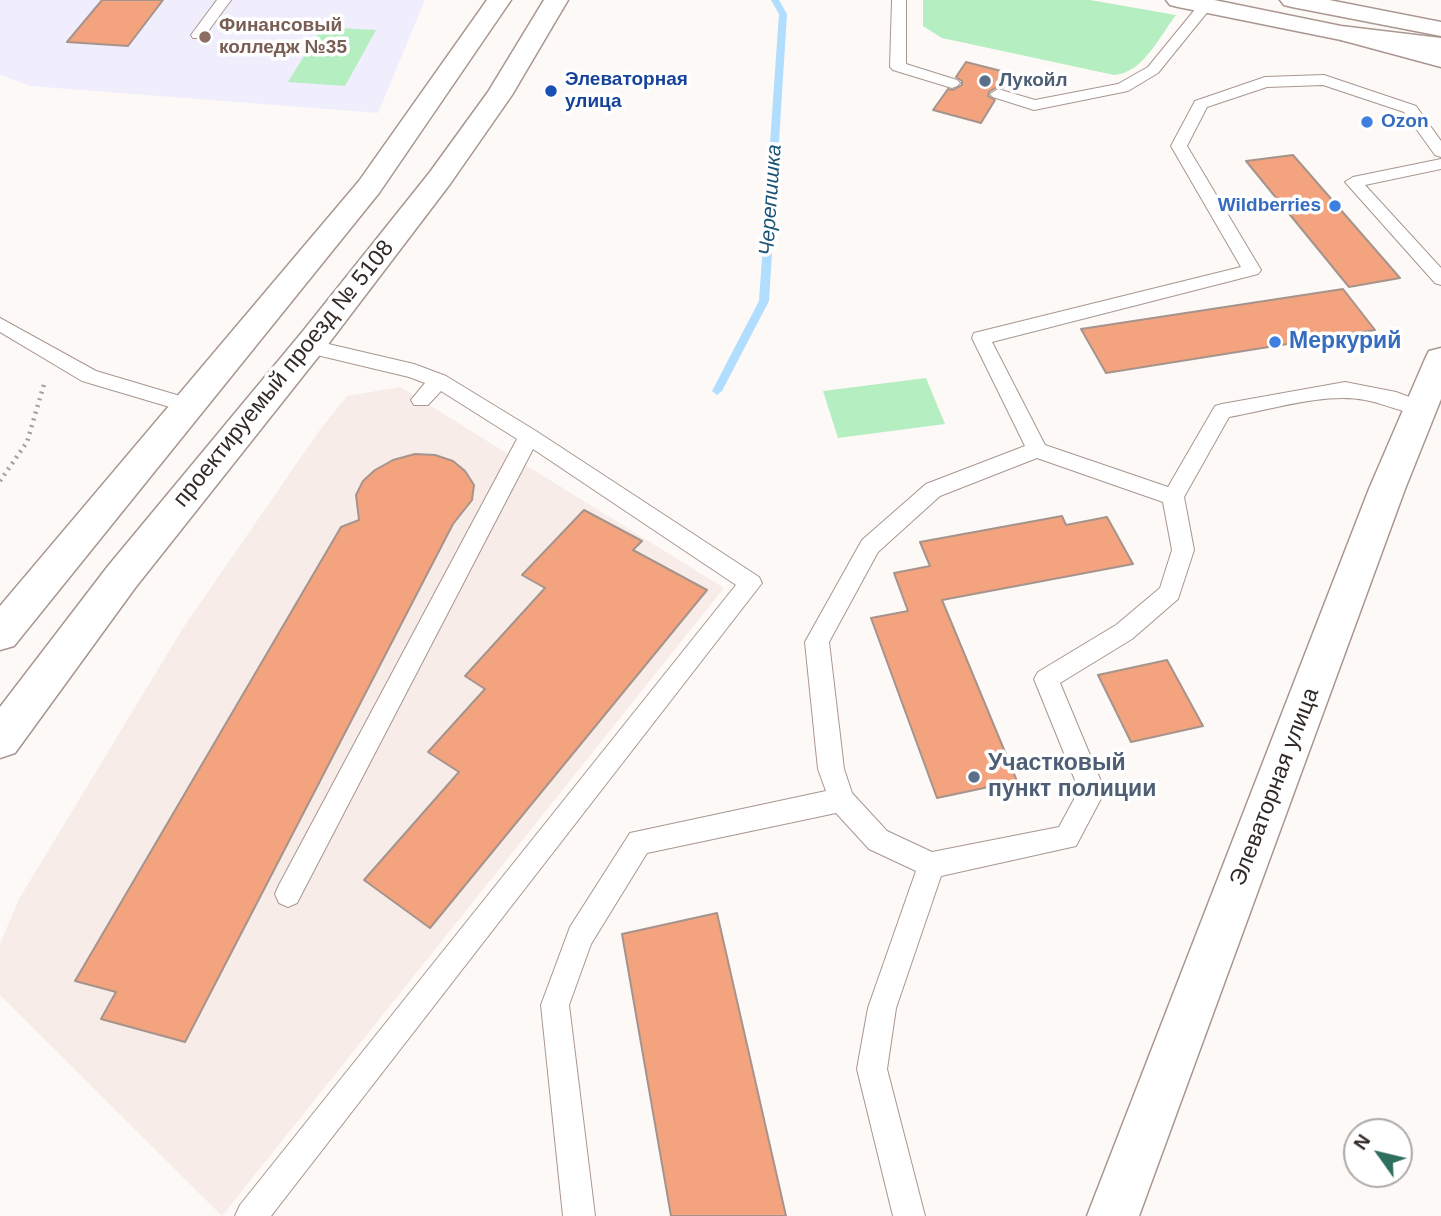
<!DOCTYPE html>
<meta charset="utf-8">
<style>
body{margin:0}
#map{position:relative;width:1441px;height:1216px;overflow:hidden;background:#fdf9f7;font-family:Arial,sans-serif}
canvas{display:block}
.north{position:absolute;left:1343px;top:1118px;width:70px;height:70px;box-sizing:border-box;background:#fff;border:2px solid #adaaa9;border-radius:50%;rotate:304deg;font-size:19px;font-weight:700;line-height:28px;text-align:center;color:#312a27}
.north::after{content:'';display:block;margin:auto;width:24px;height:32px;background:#2f6f5d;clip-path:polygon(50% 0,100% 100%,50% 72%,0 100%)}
</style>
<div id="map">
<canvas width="1441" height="1216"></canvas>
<div class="north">N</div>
</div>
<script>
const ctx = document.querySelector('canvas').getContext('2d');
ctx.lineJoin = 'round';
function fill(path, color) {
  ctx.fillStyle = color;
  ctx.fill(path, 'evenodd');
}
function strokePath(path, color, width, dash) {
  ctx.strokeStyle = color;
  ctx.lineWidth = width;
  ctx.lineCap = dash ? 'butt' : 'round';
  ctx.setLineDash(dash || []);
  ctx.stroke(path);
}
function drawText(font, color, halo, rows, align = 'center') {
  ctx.font = font + ' Arial,sans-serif';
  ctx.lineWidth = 7;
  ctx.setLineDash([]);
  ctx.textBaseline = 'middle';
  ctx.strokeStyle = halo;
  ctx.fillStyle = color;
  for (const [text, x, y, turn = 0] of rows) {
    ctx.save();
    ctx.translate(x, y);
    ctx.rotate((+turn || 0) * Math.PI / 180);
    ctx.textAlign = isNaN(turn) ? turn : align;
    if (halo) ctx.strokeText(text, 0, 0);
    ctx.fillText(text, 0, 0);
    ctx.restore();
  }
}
fill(new Path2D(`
 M400 387 724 588 222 1216 0 995V944L19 899 183 628 319 431 347 396Z`), '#f7ece7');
fill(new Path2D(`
 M0 0H425L378 113 30 86 0 75Z`), '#f0eefc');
fill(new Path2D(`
 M923 0H1090L1176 15C1159 37 1143 73 1114 75L942 38 923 26Z
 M322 27 376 30 345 86 288 82Z
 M926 378 945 424 838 438 823 391Z`), '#b5eec1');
fill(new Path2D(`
 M771 0H779L787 14 769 301 722 391 717 395 712 391 759 301 779 14Z`), '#b1ddfe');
const building = new Path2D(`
 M102 0H163L128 46 67 42Z
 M966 62 1013 74 1003 88 997 87 989 92 988 96 995 100 981 123 933 110 948 89 953 90 962 85V81L956 77Z
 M1293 155 1400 278 1349 287 1246 161Z
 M1343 289 1375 330 1106 373 1081 329Z
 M415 454 435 455 453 461 465 471 474 485 472 500 453 524 185 1042 101 1019 116 992 75 981 341 527 359 520 356 495 363 481 375 470 393 460Z
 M584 510 642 541 633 550 707 590 430 928 364 880 459 772 428 752 485 689 465 676 545 588 522 575Z
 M1062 516 1066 525 1107 517 1133 564 942 600 1017 781 937 798 871 618 908 611 894 573 930 566 920 542Z
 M1167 660 1203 726 1131 742 1098 675Z
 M717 913 786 1216H671L622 934Z`);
fill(building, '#f3a37e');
strokePath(building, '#a6948c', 2);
const service = new Path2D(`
 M217 0H231L203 38H193L191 35Z
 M892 0H906V64L957 80 960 83 957 86 952 88 893 70 890 67Z
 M1206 1 1213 5 1158 73 1128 91 1034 110 993 97 990 94 998 89 1035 100 1118 84 1148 67 1201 2Z
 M1324 75 1416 106 1441 141V157L1435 155 1404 112 1323 85 1267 87 1207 107 1187 146 1261 270 1258 274 992 342 1045 445 1168 487 1215 406 1222 404 1345 382 1396 392 1428 404 1431 409 1428 414C1416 418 1380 402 1365 400 1324 392 1270 410 1229 417L1184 497 1194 550 1178 599 1132 639 1060 683 1105 791 1076 846 941 876 896 1008 887 1069 925 1216H893L857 1069 868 1008 916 871 869 849 836 813 647 853 591 944 569 1005 595 1216H563L541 1005 570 927 630 833 826 791 818 769 805 642 862 540 926 484 1025 446 972 338 974 333 1241 267 1171 146 1195 101 1265 77ZM1037 458 1163 502 1172 550 1160 588 1116 625 1038 672 1034 679 1079 790 1059 827 932 852 887 831 852 793 844 769 829 642 878 552 940 496Z
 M1441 159V169L1365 185 1441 268V285L1435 283 1345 182 1353 177Z
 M0 318 96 371 197 401 200 406 197 411 190 413 82 381 0 332Z
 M307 339 414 364 446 376 536 431 759 577 762 583 271 1216H235L240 1205 736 585 533 449 297 903 288 907 279 903 275 894 279 885 517 439 441 391 428 405H414L411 400 425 383 409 377 300 351 297 346 300 341Z`);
const tertiary = new Path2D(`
 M1350 28 1441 51V67L1341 40 1338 35 1341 30Z
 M1441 348V399L1405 489 1139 1216H1087L1369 489 1425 359 1429 351Z`);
const secondary = new Path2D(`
 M487 0H511L379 193 14 646 0 650V606L359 181Z
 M544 0H568L512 95 450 184 326 347 135 588 15 753 0 758V707L108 566 303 331 430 172 488 92Z
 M1166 0H1214L1341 26 1441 38V54L1341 40 1178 7 1170 5Z`);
const primary = new Path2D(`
 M1280 0H1329L1441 22V36L1292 7 1284 5Z`);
strokePath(service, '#a9968f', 2);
strokePath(tertiary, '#a9968f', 3);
strokePath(secondary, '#a9968f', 3);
strokePath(primary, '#a9968f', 3);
strokePath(new Path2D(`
 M0 481 27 442 45 381`), '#a5a09d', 4.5, [2, 5]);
fill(service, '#fff');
fill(tertiary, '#fff');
fill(secondary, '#fff');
fill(primary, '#fff');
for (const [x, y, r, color] of [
 [205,37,7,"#8d6e63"],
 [985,81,7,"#5c6f8a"],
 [551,91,7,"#1a4fb4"],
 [1367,122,7,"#3f7fe0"],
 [1335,206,7,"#3f7fe0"],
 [1275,342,7,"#3f7fe0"],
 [974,777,7,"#5c6f8a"]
]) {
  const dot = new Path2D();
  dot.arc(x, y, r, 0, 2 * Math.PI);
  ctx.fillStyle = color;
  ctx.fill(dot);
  strokePath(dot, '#fff', 2.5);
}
drawText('bold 19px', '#785e54', '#fff', [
 ["Финансовый",219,26],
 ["колледж №35",219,48]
], 'left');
drawText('bold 19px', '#164399', '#fff', [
 ["Элеваторная",565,80],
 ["улица",565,102]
], 'left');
drawText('bold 19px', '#4e5e75', '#fff', [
 ["Лукойл",999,81]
], 'left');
drawText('bold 19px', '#366cbe', '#fff', [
 ["Ozon",1381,122],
 ["Wildberries",1321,206,"right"]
], 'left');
drawText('italic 21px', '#1a5376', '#fff', [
 ["Черепишка",771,200,-86]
]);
drawText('bold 23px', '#366cbe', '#fff', [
 ["Меркурий",1289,342]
], 'left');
drawText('23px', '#312a27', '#fff', [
 ["проектируемый проезд № 5108",284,374,-51],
 ["Элеваторная улица",1275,787,-69]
]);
drawText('bold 23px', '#4e5e75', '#fff', [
 ["Участковый",988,764],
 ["пункт полиции",988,790]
], 'left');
</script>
